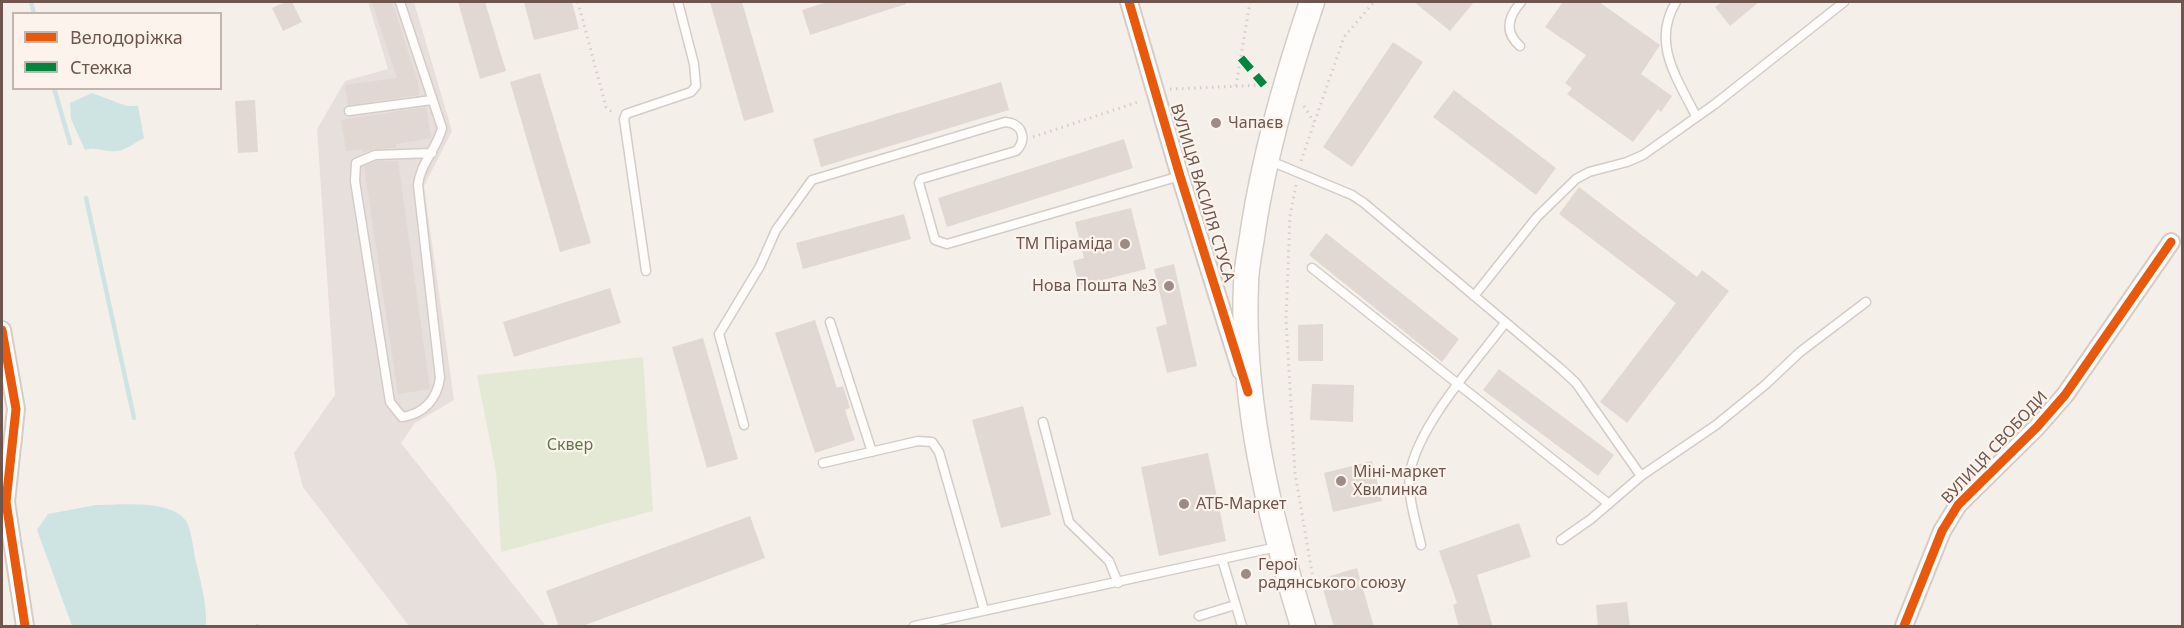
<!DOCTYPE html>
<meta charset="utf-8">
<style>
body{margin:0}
#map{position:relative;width:2184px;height:628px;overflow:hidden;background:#f5efea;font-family:"Noto Sans",sans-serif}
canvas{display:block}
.frame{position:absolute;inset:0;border:3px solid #6e564e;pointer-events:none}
.legend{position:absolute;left:12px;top:12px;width:210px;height:78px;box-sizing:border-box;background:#fcf4ec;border:2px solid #c3b5ad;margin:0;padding:8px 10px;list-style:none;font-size:18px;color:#6e564e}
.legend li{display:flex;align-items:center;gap:12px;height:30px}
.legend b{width:30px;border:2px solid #c3b5ad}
</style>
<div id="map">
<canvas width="2184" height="628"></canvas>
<div class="frame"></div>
<ul class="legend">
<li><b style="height:8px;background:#e8590c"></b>Велодоріжка</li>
<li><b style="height:8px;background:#00873e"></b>Стежка</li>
</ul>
</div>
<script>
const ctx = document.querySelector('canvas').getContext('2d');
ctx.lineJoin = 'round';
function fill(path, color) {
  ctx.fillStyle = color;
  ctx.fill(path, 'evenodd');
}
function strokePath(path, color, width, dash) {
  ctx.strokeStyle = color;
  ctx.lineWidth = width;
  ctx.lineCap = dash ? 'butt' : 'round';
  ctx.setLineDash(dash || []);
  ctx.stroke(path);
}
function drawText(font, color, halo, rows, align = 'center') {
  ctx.font = font + ' "Noto Sans",sans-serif';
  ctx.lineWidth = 4.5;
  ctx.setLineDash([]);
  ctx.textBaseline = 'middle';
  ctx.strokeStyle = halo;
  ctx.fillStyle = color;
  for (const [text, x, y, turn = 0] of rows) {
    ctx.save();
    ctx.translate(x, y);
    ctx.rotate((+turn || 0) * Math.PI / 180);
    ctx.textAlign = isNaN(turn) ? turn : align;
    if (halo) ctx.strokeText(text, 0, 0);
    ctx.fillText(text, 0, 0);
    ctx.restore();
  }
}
fill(new Path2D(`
 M368 2H414L452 131 424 186 454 400 415 423 401 443 546 626H409L303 487 294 453 335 395 317 129 345 81 388 69Z`), '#e7dfdb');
fill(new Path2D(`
 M643 357 653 511 501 552 496 472 477 375Z`), '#e4e9d6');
fill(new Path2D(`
 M92 93 127 106H138L144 138C136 142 126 150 118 151 106 153 96 146 85 150L71 119 70 103Z
 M96 505C119 505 171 499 186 521 192 530 193 550 196 562 201 582 207 605 206 626H72L37 530 48 514Z`), '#cee4e3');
strokePath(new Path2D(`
 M31 2 34 14
 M54 88 70 143
 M86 198 134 418`), '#cee4e3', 4.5);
fill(new Path2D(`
 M285 2H292L302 22 283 31 272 8Z
 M372 2H392L418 82 419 95 348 105 345 85 397 78Z
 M458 2H485L506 71 480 79Z
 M524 2H572L579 29 534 40Z
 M710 2H742L774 112 744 121Z
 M827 2H906V4L810 35 802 10Z
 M1414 2H1474L1450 31Z
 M1563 2H1599L1660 45 1641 74 1672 96 1661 112 1658 109 1633 142 1567 94 1572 88 1565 83 1586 55 1545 27Z
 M1722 2H1759L1730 26 1715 7Z
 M1393 42 1423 62 1352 167 1323 147Z
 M540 73 591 243 560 252 510 82Z
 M1001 82 1009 110 821 167 813 139Z
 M1454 90 1556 168 1536 195 1433 117Z
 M255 100 258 152 238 153 235 101Z
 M426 107 431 138 396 144V148L374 149 362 153V149L346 151 341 120Z
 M1124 139 1133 168 947 227 938 198Z
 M376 161H398L430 389 398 394 364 166Z
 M1579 187 1697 277 1702 270 1729 291 1627 423 1600 402 1676 303 1559 214Z
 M1131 208 1146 269 1079 286 1073 261 1084 258 1075 222Z
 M904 214 911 239 803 269 796 243Z
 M1326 233 1459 339 1442 362 1309 255Z
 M1174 264 1197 366 1167 373 1156 327 1167 324 1154 269Z
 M610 288 621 323 514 357 503 322Z
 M815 320 837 388 843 386 850 408 845 410 855 440 815 453 775 333Z
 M1323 324V361H1298V325Z
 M703 338 738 459 707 468 672 347Z
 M1499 369 1614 455 1598 476 1483 390Z
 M1312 384 1354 385 1353 422 1310 420Z
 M1023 406 1051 515 1001 528 972 420Z
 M1208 453 1226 541 1159 556 1141 467Z
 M1372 461 1382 501 1333 512 1324 473Z
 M750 516 765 558 580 627H559L546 591Z
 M1519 523 1531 557 1477 575 1493 627H1459L1453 605 1457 603 1439 551Z
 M1357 568 1374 627H1334L1320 579Z
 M1627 602 1630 627H1598L1596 605Z`), '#e1d7d3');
const service = new Path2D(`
 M400 2 442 128C437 149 420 164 418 185L440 378C437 399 424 414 402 417L390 402 355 181 356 163 375 155 432 153
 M1676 2C1651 43 1677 78 1696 116
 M1520 46C1504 32 1508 17 1521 2
 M349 111 432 100
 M1268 160 1352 195 1364 203 1561 369 1576 383 1641 476
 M1312 268 1609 504
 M646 271 624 119 626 114 691 92 696 86 694 64 678 2
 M1474 296 1537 217 1576 179 1589 172 1627 162 1643 155 1715 104 1844 2
 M830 322 872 452
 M1043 422 1069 522 1109 561 1118 583
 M744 425 719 334 760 266 776 230 812 180 1005 122C1022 123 1028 139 1016 151L921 179 919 183 935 240 947 244 1180 176
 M823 463 918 441 932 442 939 452 984 610
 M1561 540 1591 519 1641 476 1716 425 1765 385 1800 352 1866 302
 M1421 545C1416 522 1407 496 1410 473 1418 425 1476 362 1505 323
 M1222 559 1242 626
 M1199 616 1235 605
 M914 626 1277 547`);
const minor = new Path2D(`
 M1129 2 1180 176 1241 371
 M2 330 16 409 6 502 25 626
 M1904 626 1942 531 1958 505 2037 427 2065 395 2171 242`);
const secondary = new Path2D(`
 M1303 626C1269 516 1241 400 1246 284 1246 266 1251 247 1253 230 1265 152 1287 76 1312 2`);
strokePath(service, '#d4ccc8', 11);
strokePath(minor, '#d4ccc8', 20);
strokePath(secondary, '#d4ccc7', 27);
strokePath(new Path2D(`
 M578 2 606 107 613 113
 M1236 86 1250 2
 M1170 89 1264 85
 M1304 106 1314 122
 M1033 137 1141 101
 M1301 161 1344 37 1374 2
 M1296 185 1290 216 1286 320 1295 473 1315 590
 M257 626 258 623`), '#d6cecb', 3, [1.5, 4.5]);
strokePath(service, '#fefdfc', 8);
strokePath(minor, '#fefdfc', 16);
strokePath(secondary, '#fefdfc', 24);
strokePath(new Path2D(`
 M1241 58 1264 85`), '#00873e', 8, [15, 8]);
strokePath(new Path2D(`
 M1129 2 1180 176 1248 392
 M2 330 16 409 6 502 25 626
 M1904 626 1942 531 1958 505 2037 427 2065 395 2171 242`), '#e8590c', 9);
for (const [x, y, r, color] of [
 [1216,123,6,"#9d8c85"],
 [1125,244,6,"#9d8c85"],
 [1169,286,6,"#9d8c85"],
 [1341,481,6,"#9d8c85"],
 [1184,504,6,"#9d8c85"],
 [1246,574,6,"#9d8c85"]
]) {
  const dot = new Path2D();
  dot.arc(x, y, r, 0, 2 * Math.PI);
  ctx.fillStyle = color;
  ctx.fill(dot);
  strokePath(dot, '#fcf4ec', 2);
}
drawText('16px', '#6e564e', '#fcf4ec', [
 ["Чапаєв",1228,123],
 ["ТМ Піраміда",1113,244,"right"],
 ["Нова Пошта №3",1157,286,"right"],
 ["Міні-маркет",1353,472],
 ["Хвилинка",1353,490],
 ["АТБ-Маркет",1196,504],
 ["Герої",1258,565],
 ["радянського союзу",1258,583]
], 'left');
drawText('16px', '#6e564e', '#fcf4ec', [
 ["ВУЛИЦЯ ВАСИЛЯ СТУСА",1202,193,73],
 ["ВУЛИЦЯ СВОБОДИ",1995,448,-47]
]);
drawText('16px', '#5e784b', '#fcf4ec', [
 ["Сквер",570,445]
]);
</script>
